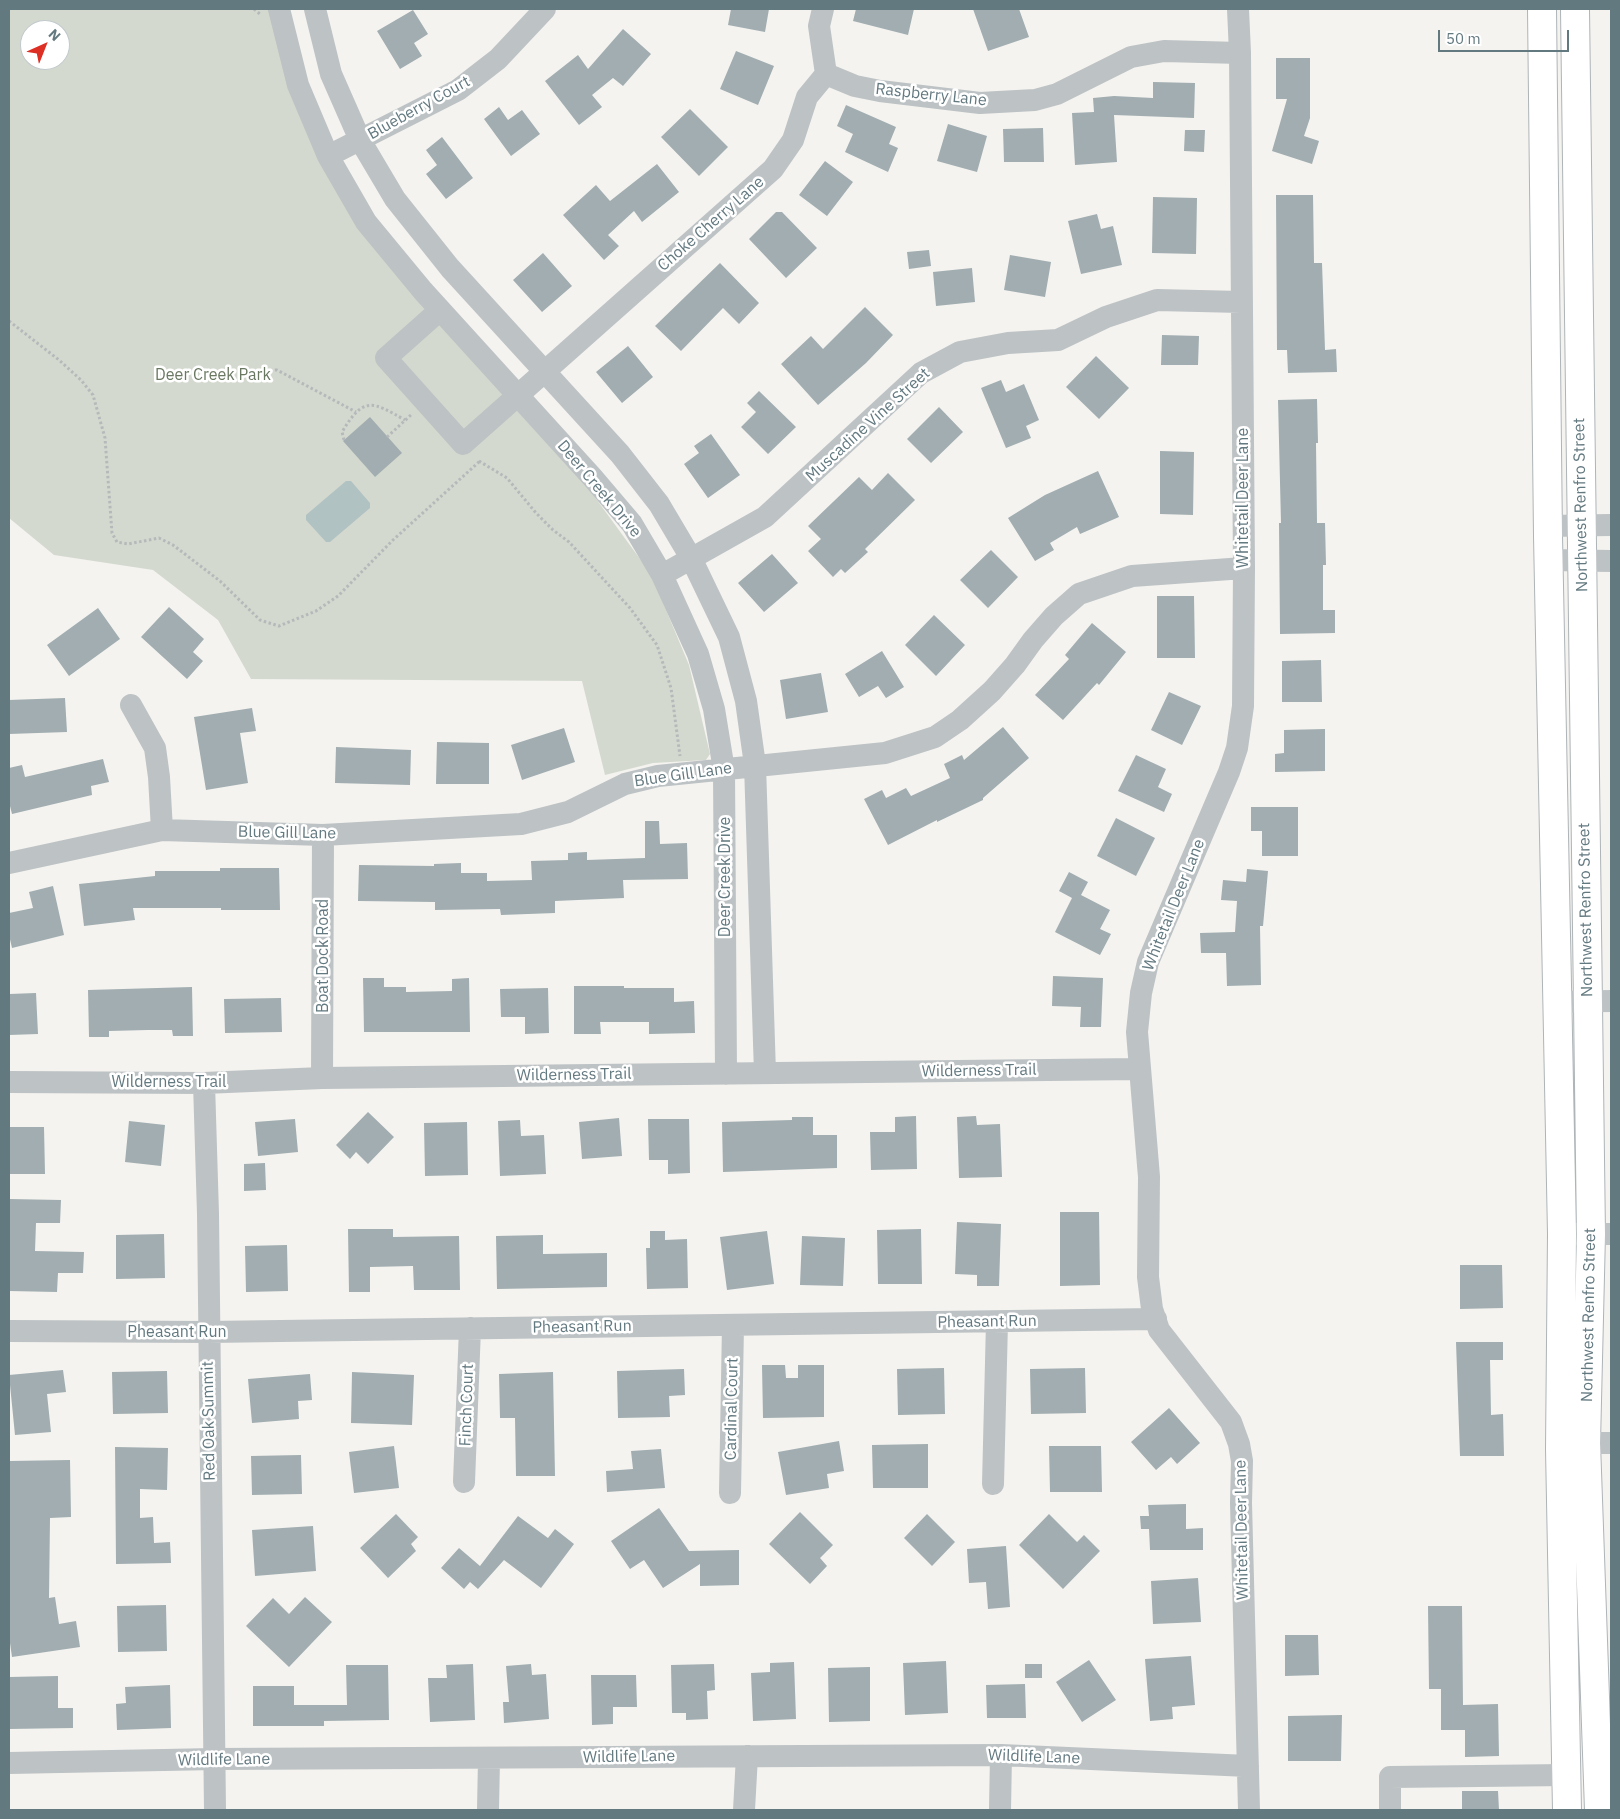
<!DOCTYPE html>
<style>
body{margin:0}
#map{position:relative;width:1620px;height:1819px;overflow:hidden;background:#f4f3f0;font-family:"IBM Plex Sans",sans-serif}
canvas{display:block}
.frame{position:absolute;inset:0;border:10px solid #637980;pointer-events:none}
.north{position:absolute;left:20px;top:20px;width:50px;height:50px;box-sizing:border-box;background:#fff;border:1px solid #c1c9cc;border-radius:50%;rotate:44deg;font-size:14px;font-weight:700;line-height:20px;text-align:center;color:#637980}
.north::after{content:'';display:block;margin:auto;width:18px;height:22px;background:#de2f25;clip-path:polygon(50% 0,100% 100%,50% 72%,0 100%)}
.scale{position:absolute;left:1438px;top:30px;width:131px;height:22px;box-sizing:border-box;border:2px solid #637980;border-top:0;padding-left:6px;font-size:15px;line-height:18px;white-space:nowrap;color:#637980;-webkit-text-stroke:4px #fff;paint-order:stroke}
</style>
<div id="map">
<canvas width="1620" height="1819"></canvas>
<div class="frame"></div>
<div class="north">N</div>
<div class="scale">50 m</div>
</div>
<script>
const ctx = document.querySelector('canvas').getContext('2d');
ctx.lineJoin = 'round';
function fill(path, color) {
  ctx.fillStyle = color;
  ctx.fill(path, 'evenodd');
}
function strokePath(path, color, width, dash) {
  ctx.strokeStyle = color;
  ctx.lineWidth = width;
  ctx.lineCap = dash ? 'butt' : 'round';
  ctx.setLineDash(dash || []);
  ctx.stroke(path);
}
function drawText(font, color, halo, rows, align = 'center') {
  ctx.font = font + ' "IBM Plex Sans",sans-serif';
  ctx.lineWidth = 5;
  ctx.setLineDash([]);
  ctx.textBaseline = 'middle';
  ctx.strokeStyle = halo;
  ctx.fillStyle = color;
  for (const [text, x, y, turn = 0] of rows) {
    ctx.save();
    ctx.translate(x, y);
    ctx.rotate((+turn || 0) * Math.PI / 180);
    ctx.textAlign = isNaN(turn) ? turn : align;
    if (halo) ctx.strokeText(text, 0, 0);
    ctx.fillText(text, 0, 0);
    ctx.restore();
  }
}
fill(new Path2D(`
 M9 9H269L309 137 586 485 651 574 689 665 710 754 706 760 653 763 605 775 582 681 251 679 218 620 153 570 54 555 9 518ZM30 30H60V60H30Z`), '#d4d9cf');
fill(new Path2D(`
 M346 481H351L370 503V508L330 542H326L306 520V515Z`), '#b1c2c3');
fill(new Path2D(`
 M731 9H769L765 32 728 25Z
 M856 9H914L908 35 853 21Z
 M973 9H1019L1029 37 988 51Z
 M413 10 428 34 414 43 422 56 400 69 377 31Z
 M623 29 651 54 623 86 613 78 592 95 602 107 579 125 545 81 578 55 588 69Z
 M736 51 774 66 758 105 720 89Z
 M1276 58H1310V118L1304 136 1319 141 1312 164 1272 151 1287 99H1276Z
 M1153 82 1195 83 1194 118 1114 115 1117 162 1075 165 1072 113 1094 112 1093 98 1114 96 1153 98Z
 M846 105 896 127 889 144 898 148 888 172 845 152 853 134 837 126Z
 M499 107 508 120 522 110 540 134 511 156 484 119Z
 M690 109 728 147 699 176 661 137Z
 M948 124 987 136 977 172 937 161Z
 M1043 128 1044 162H1004L1003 129Z
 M1185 130H1205L1204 152 1184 151Z
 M442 137 473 178 446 199 426 174 437 165 426 150Z
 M825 161 853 182 827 216 799 195Z
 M657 164 679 192 642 222 634 211 608 235 619 246 604 260 563 215 596 185 610 201Z
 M1276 195H1313L1314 263H1322L1325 350 1336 349 1337 372 1288 373 1287 350H1277Z
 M1153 197 1197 198 1196 254 1152 253Z
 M776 212H782L817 248 786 278 749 239Z
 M1097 214 1101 229 1113 226 1122 265 1081 274 1068 221Z
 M929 250 931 266 909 269 907 252Z
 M543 253 572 286 542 312 513 280Z
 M1010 255 1051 262 1045 297 1004 290Z
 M720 263 759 303 739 324 723 308 681 351 655 326Z
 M972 268 975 302 936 306 933 272Z
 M865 307 893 335 866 363 818 405 781 364 811 336 823 349Z
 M1162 335 1199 336 1198 365H1161Z
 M628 346 653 377 622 403 596 372Z
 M1096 356 1129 388 1099 419 1066 387Z
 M1001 380 1006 392 1024 384 1039 420 1026 426 1031 438 1006 448 981 388Z
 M759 391 796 427 768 454 741 427 756 412 747 403Z
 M1317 399 1318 443H1316L1317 523H1325L1326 565H1323V610H1335V633L1280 634 1279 523H1281L1278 400Z
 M939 407 963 432 931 463 907 439Z
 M370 417 402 453 375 477 343 441Z
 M711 434 740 475 708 498 684 464 699 453 694 446Z
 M1160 451 1194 452 1193 515 1160 514Z
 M1098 471 1119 517 1080 534 1077 527 1050 543 1054 550 1035 561 1008 518 1045 495Z
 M888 473 915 500 865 549 868 552 845 573 841 569 833 577 808 551 821 539 808 526 859 477 872 490Z
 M991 550 1018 577 988 608 960 580Z
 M772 554 798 583 764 612 738 583Z
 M1157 596H1194L1195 658H1157Z
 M169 607 204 639 193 652 203 661 187 679 141 637Z
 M98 608 120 639 69 676 47 645Z
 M934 615 965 645 936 676 905 645Z
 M1092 623 1126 652 1099 685 1097 683 1063 720 1035 695 1069 659 1065 655Z
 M882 651 904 687 886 698 878 686 859 697 845 674Z
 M1321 660 1322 702H1282V661Z
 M821 673 828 712 786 719 780 680Z
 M1169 692 1201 706 1182 745 1151 730Z
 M65 698 67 732 9 734V700Z
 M252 708 256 731 240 733 248 783 206 790 194 717Z
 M1003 727 1029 758 983 798V800L937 822V820L888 845 864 799 882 790 886 798 906 788 911 796 950 778 944 764 962 755 964 760Z
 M564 728 575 762 522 780 511 745Z
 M1325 729V771L1275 772V754L1284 753V730Z
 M437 742 489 743V784H436Z
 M336 747 411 750 410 785 335 783Z
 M1136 755 1166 769 1158 787 1172 794 1164 812 1118 791Z
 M103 759 109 782 91 786 92 795 12 814 9 802V768L22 765 25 777Z
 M1251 807H1298V856H1262V831H1251Z
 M1116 818 1155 838 1136 876 1097 856Z
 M645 821H659L660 844 687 843 688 879 623 880 624 898 555 901V913L501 915 500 909 435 910V902L358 901 359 865 434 866V864L461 863V873H487V881L532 880 531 861 568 860V853L587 852V860L645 858Z
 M220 868H279L280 910H221V908H133L135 920 84 926 79 884 155 876V871H220Z
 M1247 869 1268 871 1263 926H1260L1261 985 1227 986 1226 953H1201L1200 933 1235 932 1237 901 1221 900 1223 880 1246 882Z
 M1069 872 1088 882 1081 895 1110 910 1100 929 1111 934 1100 955 1055 932 1072 898 1059 891Z
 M53 886 64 935 12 948 9 935V913L33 908 29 892Z
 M1053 976 1103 978 1101 1027H1080L1081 1007 1052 1006Z
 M363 978H384V987H406V992L452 991V979L469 978 470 1032H364Z
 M574 986H624V988H674V1002L694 1001 695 1033 649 1034V1022H600L601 1034H574Z
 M192 987 193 1036H173L172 1030H148L109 1031V1037H89L88 990Z
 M548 988 549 1033 525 1034V1017H501L500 989Z
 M36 993 38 1034 9 1035V994Z
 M281 998 282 1032 225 1033 224 999Z
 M368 1112 394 1137 368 1164 356 1152 350 1159 336 1145Z
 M916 1116 917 1169 871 1170 870 1132H895V1117Z
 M976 1116 977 1125 1000 1124 1002 1177 959 1178 957 1117Z
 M792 1117H813V1135H837V1168L723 1172 722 1122 792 1120Z
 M619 1118 622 1156 582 1159 579 1122Z
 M295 1119 298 1152 258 1156 255 1122Z
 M648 1119H689L690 1173 668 1174V1160H649Z
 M520 1120 521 1136 544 1135 546 1174 500 1176 498 1121Z
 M129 1121 165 1125 161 1166 125 1162Z
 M467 1122 468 1175 425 1176 424 1123Z
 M9 1127H44L45 1174H9Z
 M265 1163 266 1190 244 1191V1164Z
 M9 1199 61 1200 60 1223H36L35 1251 84 1252 83 1273H58L57 1292 9 1291Z
 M1060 1212H1099L1100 1285 1060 1286Z
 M957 1222 1001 1224 999 1286H977V1275L955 1274Z
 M348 1229H393V1237L459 1236 460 1290H414L413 1266 370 1267V1292H349Z
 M921 1229 922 1284H878L877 1230Z
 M650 1231H665V1240L687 1239 688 1288 647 1289 646 1248H650Z
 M767 1231 774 1284 727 1290 720 1237Z
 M164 1234 165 1278 116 1279V1235Z
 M543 1235V1254L607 1253V1287L497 1289 496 1236Z
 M802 1236 845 1238 843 1286 800 1285Z
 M287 1245 288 1291 246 1292 245 1246Z
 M1460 1265H1502L1503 1308 1460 1309Z
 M1456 1342H1503V1360H1490L1491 1415 1503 1414 1504 1456H1460Z
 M762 1365H785L786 1378H798V1365H824V1417L763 1418Z
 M944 1368 945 1414 898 1415 897 1369Z
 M1085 1368 1086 1413 1031 1414 1030 1369Z
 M684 1369 685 1395 669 1396 670 1417 618 1418 617 1371Z
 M63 1370 66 1392 47 1394 51 1432 15 1435 9 1375Z
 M167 1371 168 1413 113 1414 112 1372Z
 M352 1372 414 1375 412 1425 351 1423Z
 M553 1372 555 1476H516L515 1418H500L499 1374Z
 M310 1374 312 1400 298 1401 299 1419 252 1423 248 1379Z
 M1169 1408 1200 1443 1177 1464 1171 1457 1156 1470 1131 1442Z
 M839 1441 844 1471 827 1474 829 1488 786 1495 778 1452Z
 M928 1444V1488H873L872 1445Z
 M394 1446 399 1488 354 1493 349 1452Z
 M1049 1446H1101L1102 1492H1050Z
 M115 1447 168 1448 167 1490 140 1489V1518L153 1517 154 1543 170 1542 171 1563 116 1564Z
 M661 1449 665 1488 607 1492 606 1471 633 1469 631 1451Z
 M301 1455 302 1494 252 1495 251 1456Z
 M70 1460 71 1517 50 1518 49 1598 55 1597 59 1624 76 1621 80 1647 12 1657 9 1636V1461Z
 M1186 1504V1529L1203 1528V1550H1150L1149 1529H1141L1140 1516H1149L1148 1505Z
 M659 1508 689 1551 739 1550V1585L700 1586V1564L663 1588 644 1560 630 1569 611 1541Z
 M800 1512 833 1545 820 1558 827 1566 810 1584 769 1544Z
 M396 1514 418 1537 411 1544 416 1551 388 1578 360 1548Z
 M927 1514 955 1542 932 1566 904 1538Z
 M1049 1514 1077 1542 1084 1535 1100 1551 1063 1589 1019 1545Z
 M518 1516 548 1538 555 1529 574 1544 541 1588 504 1560 478 1589 470 1582 464 1589 441 1568 459 1548 480 1566Z
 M313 1526 316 1571 255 1576 252 1530Z
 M1006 1546 1010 1607 988 1609 986 1582 969 1583 967 1549Z
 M1198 1578 1201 1622 1153 1624 1151 1581Z
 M305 1597 332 1622 289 1667 246 1626 273 1598 289 1614Z
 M166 1605 167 1651 118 1652 117 1606Z
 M1428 1606H1462L1463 1705 1498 1704 1499 1756 1465 1757V1730H1441V1689H1429Z
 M1285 1635H1318L1319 1675 1285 1676Z
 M1191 1656 1195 1705 1172 1707 1173 1719 1150 1721 1145 1659Z
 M1089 1660 1116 1700 1082 1722 1056 1682Z
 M946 1661 948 1713 905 1715 903 1663Z
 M794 1662 796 1719 753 1721 751 1673 770 1672V1663Z
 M473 1664 475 1720 430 1722 428 1678H447L446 1665Z
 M531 1664 532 1675 546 1674 549 1719 504 1723 503 1702H509L506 1666Z
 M714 1664 715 1690 707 1691 708 1719 686 1720V1713H672L671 1665Z
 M1025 1664H1042V1678H1025Z
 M346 1665H388L389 1720 324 1721V1726H253V1686H294V1705H347Z
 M870 1667V1721L829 1722 828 1668Z
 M591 1675H636L637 1707H613V1724L592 1725Z
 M58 1676V1708H73V1728L9 1729V1677Z
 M1025 1684 1026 1718H987L986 1685Z
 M170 1685 171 1728 117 1730 116 1704 126 1703 125 1687Z
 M1342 1715 1341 1761H1288V1716Z
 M1462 1791H1498L1499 1810H1462Z`), '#a1adb0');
const major = new Path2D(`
 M1542 9 1548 536 1562 1234 1560 1449 1567 1810
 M1575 9 1591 1234 1586 1443 1599 1810`);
strokePath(major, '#aeb4b7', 30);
strokePath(new Path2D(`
 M254 9 261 15
 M9 321 59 360 81 380 93 395 105 438 112 533 117 542 128 544 159 538 173 545 220 581 260 620 279 626 316 611 338 596 393 540 480 461
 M259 380C264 372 267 370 277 370L356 412
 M387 437 412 414
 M344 440 342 432C364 395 373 402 405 420
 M479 461 507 478 536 513 553 530 569 542 630 608 657 645 671 688 680 756`), '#b5b9ba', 3, [2.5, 2.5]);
strokePath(new Path2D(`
 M279 9 298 85 328 156 366 222 423 291 592 477 632 524 662 575 698 654 714 709 724 770 726 1074
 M315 9 331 74 360 140 395 199 450 268 620 454 659 504 691 558 729 637 746 701 755 765 765 1073
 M1238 9 1240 53 1244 568 1243 706 1237 748 1229 772 1148 962 1141 993 1137 1032 1149 1177 1148 1277 1152 1309 1159 1330 1231 1422 1239 1444 1242 1461 1241 1503 1249 1810
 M826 74 855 86 880 91 980 103 1035 100 1057 94 1131 57 1164 51 1240 53
 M328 156 458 90 498 59 545 9
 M440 310 386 358 463 444 773 169 793 140 807 97 826 74 819 26 823 9
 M1548 526 1611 525
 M1548 560 1611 561
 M662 575 765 517 921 373 960 352 1008 343 1058 340 1106 317 1157 300 1241 302
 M131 705 155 748 159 777 162 830
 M9 863 162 830 323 835 521 824 568 812 625 784 658 776 885 753 935 737 960 720 992 691 1015 665 1033 640 1054 616 1079 594 1132 576 1244 568
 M1556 1002 1611 1001
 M322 1078 323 835
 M9 1082 204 1083 322 1078 1139 1069
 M204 1083 208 1214 215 1810
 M1562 1234H1611
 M9 1331 208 1332 1156 1319
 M1586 1443H1611
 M464 1482 470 1328
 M993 1484 997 1322
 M730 1493 733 1325
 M9 1763 215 1759 1001 1755 1248 1766
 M488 1810 489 1759
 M744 1810 747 1756
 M1000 1810 1001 1755
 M1390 1810V1777L1567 1775`), '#bdc2c4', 22);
strokePath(major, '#fff', 28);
drawText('16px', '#637980', '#fff', [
 ["Raspberry Lane",931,95,6],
 ["Blueberry Court",419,108,-29],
 ["Choke Cherry Lane",711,224,-41],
 ["Muscadine Vine Street",868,425,-42],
 ["Deer Creek Drive",599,489,50],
 ["Whitetail Deer Lane",1243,498,-90],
 ["Northwest Renfro Street",1581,505,-91],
 ["Blue Gill Lane",683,775,-8],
 ["Blue Gill Lane",287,833,1],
 ["Deer Creek Drive",725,877,-90],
 ["Whitetail Deer Lane",1174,905,-68],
 ["Northwest Renfro Street",1586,910,-91],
 ["Boat Dock Road",323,956,-90],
 ["Wilderness Trail",979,1071,-1],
 ["Wilderness Trail",574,1075,-1],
 ["Wilderness Trail",169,1082],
 ["Northwest Renfro Street",1589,1315,-89],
 ["Pheasant Run",987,1322,-1],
 ["Pheasant Run",582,1327,-1],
 ["Pheasant Run",177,1332],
 ["Finch Court",467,1405,-88],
 ["Cardinal Court",732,1409,-89],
 ["Red Oak Summit",209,1421,-91],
 ["Whitetail Deer Lane",1242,1530,-91],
 ["Wildlife Lane",629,1757,-1],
 ["Wildlife Lane",1034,1757,2],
 ["Wildlife Lane",224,1760,-1]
]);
drawText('16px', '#6a7862', '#fff', [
 ["Deer Creek Park",213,375]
]);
</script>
